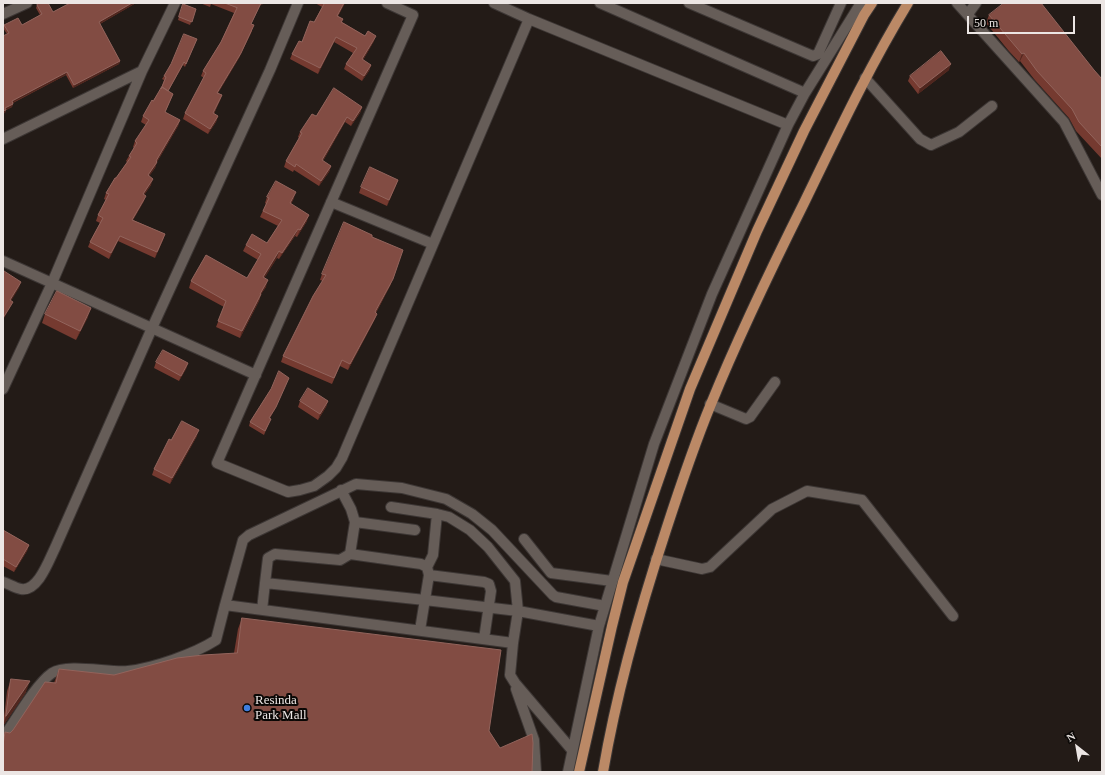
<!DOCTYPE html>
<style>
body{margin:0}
#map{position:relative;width:1105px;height:775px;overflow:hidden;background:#231b17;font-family:Georgia,serif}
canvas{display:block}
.frame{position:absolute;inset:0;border:4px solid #ece6e4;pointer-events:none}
.north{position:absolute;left:1057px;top:727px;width:40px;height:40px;-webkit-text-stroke:3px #0a0705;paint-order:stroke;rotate:329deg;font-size:11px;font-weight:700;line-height:16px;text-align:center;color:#ece6e4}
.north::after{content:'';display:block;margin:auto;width:14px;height:18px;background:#ece6e4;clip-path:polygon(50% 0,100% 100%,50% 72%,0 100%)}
.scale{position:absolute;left:967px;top:16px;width:108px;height:18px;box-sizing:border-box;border:2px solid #ece6e4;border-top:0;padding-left:5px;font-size:12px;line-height:14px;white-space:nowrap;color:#ece6e4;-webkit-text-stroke:3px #0a0705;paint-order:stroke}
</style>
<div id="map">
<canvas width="1105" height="775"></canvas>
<div class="frame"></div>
<div class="north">N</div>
<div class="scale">50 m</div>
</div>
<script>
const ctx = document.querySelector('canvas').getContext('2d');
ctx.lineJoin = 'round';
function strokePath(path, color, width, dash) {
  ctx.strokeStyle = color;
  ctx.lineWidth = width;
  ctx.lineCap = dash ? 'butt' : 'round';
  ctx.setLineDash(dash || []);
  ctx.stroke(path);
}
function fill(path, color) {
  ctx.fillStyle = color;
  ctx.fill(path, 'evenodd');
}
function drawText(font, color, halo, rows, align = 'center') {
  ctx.font = font + ' Georgia,serif';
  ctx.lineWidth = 4;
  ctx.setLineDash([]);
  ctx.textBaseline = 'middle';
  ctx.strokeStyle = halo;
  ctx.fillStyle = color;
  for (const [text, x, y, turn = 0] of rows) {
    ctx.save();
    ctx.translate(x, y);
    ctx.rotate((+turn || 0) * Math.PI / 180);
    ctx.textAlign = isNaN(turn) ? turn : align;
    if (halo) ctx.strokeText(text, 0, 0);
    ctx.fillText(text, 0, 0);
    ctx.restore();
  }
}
const minor = new Path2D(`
 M387 3 413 15 217 463 288 492 300 490 314 486 328 476 336 468 342 458 529 19
 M494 3 529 19 788 125
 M600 3 805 93
 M689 3 813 56 818 54 841 3
 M957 3 1064 122 1102 195
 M3 14 27 3
 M968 14 976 3
 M865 78 920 139 931 145 959 132 992 106
 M3 139 142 71
 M331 202 433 244
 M3 261 256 375
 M3 389 52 283 142 71 175 3
 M710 404 746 419 750 417 775 382
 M341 490 351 509 355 522
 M391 507 437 514 449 517 470 530 488 547 515 581 518 611 513 643
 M524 539 551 573 612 581
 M350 554 355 522 415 530
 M656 559 702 569 710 567 772 509 807 491 862 500 953 616
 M427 567 433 555 437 514
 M3 582C9 584 15 588 21 589 38 592 49 560 55 548L152 328 270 70 298 3
 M265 583 268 558 275 554 340 560 350 554 421 564 427 567 429 575 484 582 489 584 491 591 484 639
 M225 605 243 540 249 535 356 484 402 488 446 499 472 514 492 530 553 595 556 597 605 606
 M262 610 265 583 425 600 518 611 599 626
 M420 630 429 575
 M516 689 534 740 536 772
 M3 738C15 721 36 684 52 673 68 663 109 673 128 671 154 668 194 654 216 640L225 605 513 643 510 675 515 683 572 750
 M568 772 599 626 654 444 712 294 788 125 805 93 861 3`);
const major = new Path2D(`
 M579 772 612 626 623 582 690 389 757 231 804 131 864 15 872 3
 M603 772C617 690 640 609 666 530 680 487 694 445 711 404 739 335 771 269 804 203 837 135 869 67 908 3`);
strokePath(minor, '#3d3735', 12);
strokePath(major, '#3d3735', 12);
strokePath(minor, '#665d58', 10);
strokePath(major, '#bb8966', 10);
fill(new Path2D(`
 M70 3H136L100 24 120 61 119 64 73 88 66 75 13 103 12 107 6 110 5 113 7 34 3 28 4 25H22L40 15 36 8 37 5 53 12Z
 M200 3H263L262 5 261 4 251 24 252 31 239 58 218 93 222 95 214 114 218 116 216 122 208 134 183 119 185 113 204 78 201 76 203 71 221 42 234 13 211 4 210 7Z
 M315 3H345L338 16 343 19 342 22 374 41 363 60 371 65 369 71 362 81 344 69 346 64 353 53 334 42 318 74 290 59 292 54 302 42 314 22 322 7Z
 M183 4 196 9 190 25 178 20Z
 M989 15 1094 71 1102 79V159L1076 131 1069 118 1034 79 1020 61 1019 62 1008 50 986 23Z
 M197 39 185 67 183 65 168 91 173 94 165 113 180 120 178 126 157 162 155 168 149 176 151 185 144 195V201L133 220 165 234 163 240 155 258 118 241 109 259 88 247 90 242 100 223 96 221 98 215 106 200 104 199 106 193 127 162 126 161 129 156 134 148 133 147 135 141 146 125 141 122 143 116 161 89 164 80 162 79 164 76Z
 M949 70 918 94 908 81 910 76Z
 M362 107 360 113 351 126 345 122 323 161 331 166 329 172 319 186 294 170 293 172 284 167 286 161 299 138 298 137 300 132 316 116Z
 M398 180 387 206 359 193 361 187Z
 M267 197 294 198 291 204 307 221 297 237 295 236 279 259 277 258 264 278 266 287 261 294 259 301 240 338 216 327 224 307 189 288 191 281 247 278 258 260 243 251 246 245 267 243 278 226 260 217 266 204 265 203Z
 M372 237 391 284 376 313 375 319 348 370 340 366 332 384 281 362 283 356 323 281 320 280 322 274Z
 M45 314 88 317 76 340 42 323Z
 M156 362 188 363 186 369 179 381 154 368Z
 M287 382 274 411 270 418 269 423 264 435 249 426 250 422Z
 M300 401H328L326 407 318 420 298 407Z
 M197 436 170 484 152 475 154 469 171 440Z
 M3 530 29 545 27 551 14 572 3 566Z
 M242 618 489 731 500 748 3 772V737L5 732 10 733 13 730 54 683 59 669 114 675 234 653 238 629Z
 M11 679 26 692 3 726 7 691Z`), '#753a30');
fill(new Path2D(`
 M132 3H136L98 25 99 22Z
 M344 3H345L335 22 337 16Z
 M254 25 239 58 215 98 217 93Z
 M376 36 374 41 360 65 362 59Z
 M336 37 334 42 318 74 320 68Z
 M1024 53 1020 61 1019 62 1022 54Z
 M120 61 119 64 73 88 74 85Z
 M184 62 183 65 166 95 167 92Z
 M951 64 949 70 918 94 920 88Z
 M371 65 369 71 362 81 364 76Z
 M67 72 66 75 10 104 12 101Z
 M222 95 220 101 211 119 213 113Z
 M13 104 12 107 6 110 5 113 3 114V111L5 108Z
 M362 107 360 113 351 126 353 121Z
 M218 116 216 122 208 134 210 129Z
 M347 117 345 122 320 166 322 160Z
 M180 120 178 126 154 167 156 161Z
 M157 162 155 168 146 181 148 175Z
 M331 166 329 172 319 186 321 181Z
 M153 179 151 185 141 200 143 194Z
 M398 180 396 186 387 206 389 200Z
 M296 192 294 198 287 210 290 203Z
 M146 196 144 201 130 225 132 220Z
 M309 215 307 221 297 237 300 230Z
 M298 229 295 236 279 259 282 253Z
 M165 234 163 240 155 258 157 252Z
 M120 236 118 241 109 259 111 253Z
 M403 250 391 284 373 318 375 312Z
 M279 251 277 258 261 284 263 277Z
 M268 280 266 287 257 300 260 294Z
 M21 282 19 288 8 306 10 300Z
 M261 294 259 301 240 338 242 331Z
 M13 302 10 308 3 320V318Z
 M91 308 88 317 76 340 80 331Z
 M377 314 375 319 348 370 350 364Z
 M188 363 186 369 179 381 181 376Z
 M289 378 274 411 267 422Z
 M328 401 326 407 318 420 320 414Z
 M199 430 197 436 170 484 172 478Z
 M29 545 27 551 14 572 16 567Z
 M30 681 26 692 3 726 6 716Z`), '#4f261e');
const building = new Path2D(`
 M41 3H48L53 12 70 3H132L99 22 120 61 74 85 67 72 12 101 13 104 5 108 6 110 3 111V36L9 33 4 25 18 18 22 25 42 14 37 5Z
 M225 3H261L251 24 254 25 241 53 217 93 222 95 213 113 218 116 210 129 185 113 206 73 203 71 221 42 237 8Z
 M325 3H344L337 16 343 19 341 22 365 36 368 31 376 36 362 59 371 65 364 76 346 64 357 48 336 37 320 68 292 54 299 41 302 42 310 21 314 22Z
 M1004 3H1041L1094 70 1102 79V147L1079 122 1072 109 1037 71 1024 53 1022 54 989 15Z
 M183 4 196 9 192 22 179 17Z
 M184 34 197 39 186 64 184 62 168 91 162 87 161 89 166 77 164 76 171 64Z
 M941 51 951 64 920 88 910 76Z
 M162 87 173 94 165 112 180 120 156 161 157 162 148 175 153 179 143 194 146 196 132 220 165 234 157 252 120 236 111 253 90 242 103 218 98 215 109 194 106 193 115 178H116L131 157 129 156 137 143 135 141 149 120 143 116 152 100 153 101Z
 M334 88 362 107 353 121 347 117 322 160 331 166 321 181 296 164 295 167 286 161 302 133 300 132 312 114 316 116Z
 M370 167 398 180 389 200 361 187Z
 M276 181 296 192 290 203 309 215 300 230 298 229 282 253 279 251 263 277 268 280 260 294H261L242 331 218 321 226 301 191 281 206 255 247 278 261 254 246 245 252 234 267 243 282 220 263 211 269 198 267 197Z
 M344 222 372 235V237L403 250 393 279 375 312 377 314 350 364 342 360 334 378 283 356 313 296 326 275 322 274Z
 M4 271 21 282 10 300 13 302 3 318V273Z
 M57 291 91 308 80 331 45 314Z
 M163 350 188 363 181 376 156 362Z
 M279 371 289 378 276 407 269 418 271 419 265 431 250 422 271 389Z
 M308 388 328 401 320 414 300 401Z
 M182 421 199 430 172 478 154 469 169 439 171 440Z
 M3 530 29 545 16 567 3 559Z
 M242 618 501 650 489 731 500 748 532 734 533 743 532 772H3V745L5 732 10 733 13 730 45 682 56 683 59 669 114 675 177 658 203 655 237 653Z
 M11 679 30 681 6 716Z`);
fill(building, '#824c43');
strokePath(building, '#92645c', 1);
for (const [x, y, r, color] of [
 [247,708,4,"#3f7fe0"]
]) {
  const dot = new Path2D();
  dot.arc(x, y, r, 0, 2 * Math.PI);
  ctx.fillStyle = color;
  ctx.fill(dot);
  strokePath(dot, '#0a0705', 1.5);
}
drawText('13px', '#ece6e4', '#0a0705', [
 ["Resinda",255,701],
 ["Park Mall",255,716]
], 'left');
</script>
